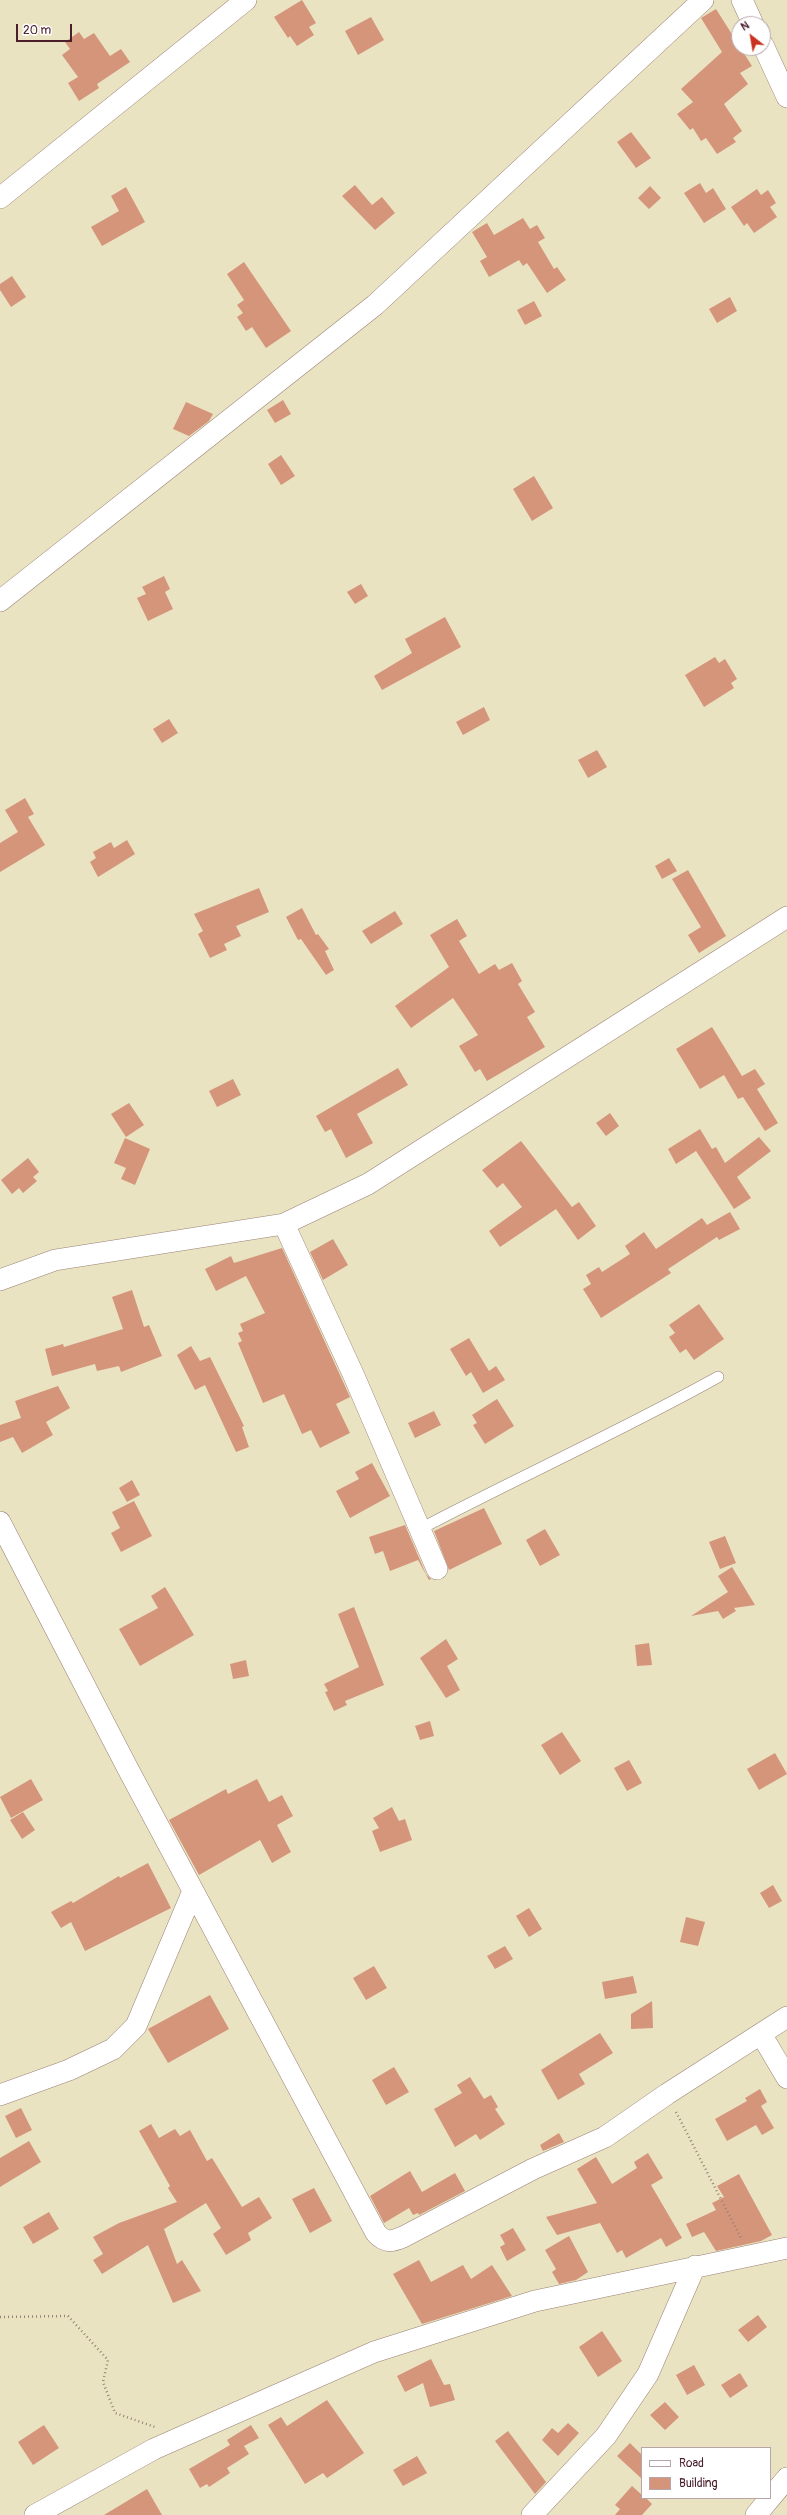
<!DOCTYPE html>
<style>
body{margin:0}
#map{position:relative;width:787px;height:2515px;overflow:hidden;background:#e9e3c2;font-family:Pangolin,sans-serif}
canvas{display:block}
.legend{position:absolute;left:641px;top:2447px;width:130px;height:52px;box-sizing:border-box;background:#fff;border:1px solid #b7a5aa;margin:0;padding:5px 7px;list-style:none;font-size:12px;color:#4a1f2b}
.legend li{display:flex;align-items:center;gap:8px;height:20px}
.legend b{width:20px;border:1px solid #b7a5aa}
.north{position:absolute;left:731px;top:16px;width:40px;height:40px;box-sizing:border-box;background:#fff;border:1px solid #b7a5aa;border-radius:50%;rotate:329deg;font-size:11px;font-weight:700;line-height:16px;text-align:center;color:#4a1f2b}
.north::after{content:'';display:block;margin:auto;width:14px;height:18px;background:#c8321e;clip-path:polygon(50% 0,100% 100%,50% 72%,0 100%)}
.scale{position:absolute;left:16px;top:24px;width:56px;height:18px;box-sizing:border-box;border:2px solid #4a1f2b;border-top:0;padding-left:5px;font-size:12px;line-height:14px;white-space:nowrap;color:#4a1f2b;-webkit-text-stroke:3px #fff;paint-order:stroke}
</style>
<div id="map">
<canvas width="787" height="2515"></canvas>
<ul class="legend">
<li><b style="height:5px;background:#fff"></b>Road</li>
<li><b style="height:11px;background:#d5957b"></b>Building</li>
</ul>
<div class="north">N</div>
<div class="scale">20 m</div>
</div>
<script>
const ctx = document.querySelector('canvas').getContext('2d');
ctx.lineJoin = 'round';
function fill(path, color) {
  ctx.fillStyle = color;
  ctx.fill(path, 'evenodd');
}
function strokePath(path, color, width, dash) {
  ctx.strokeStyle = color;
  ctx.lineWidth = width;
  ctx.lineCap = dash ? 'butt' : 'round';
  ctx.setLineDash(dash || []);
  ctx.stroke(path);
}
fill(new Path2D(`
 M302 0 316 23 309 27 314 35 297 46 290 36 288 38 274 17Z
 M716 9 752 66 740 73 748 84 724 104 742 131 733 138 736 142 717 154 706 138 701 141 693 128 690 130 677 114 693 102 681 89 722 52 701 18Z
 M371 17 384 40 358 55 345 31Z
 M79 32 84 39 94 33 110 56 121 49 130 62 97 84 99 88 79 101 68 83 78 77 62 55 70 49 65 42Z
 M631 132 651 158 636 168 617 142Z
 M700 183 706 193 713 188 726 209 704 223 684 193Z
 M355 185 372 205 382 197 395 213 375 230 342 196Z
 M650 186 661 198 649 209 638 198Z
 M126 187 145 222 102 246 91 227 119 211 111 196Z
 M757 189 761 195 768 190 776 203 770 207 777 217 754 233 747 223 744 226 731 207Z
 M523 218 530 229 537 225 545 238 538 242 554 269 557 267 566 280 547 293 527 263 523 266 519 260 489 277 480 261 487 257 472 232 487 223 494 235Z
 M244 262 291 331 266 348 252 327 246 331 237 317 243 313 237 305 244 300 227 274Z
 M12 276 26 297 11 307 0 290V284Z
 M730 297 737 311 717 323 709 309Z
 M534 301 542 316 525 325 517 310Z
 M283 400 291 414 275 423 267 410Z
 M186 402 213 414 209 421 189 436 173 429Z
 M281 455 295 476 281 485 268 464Z
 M534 476 553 508 532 521 513 489Z
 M164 576 170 589 165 592 173 609 148 621 137 598 146 594 142 587Z
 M361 584 368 596 355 604 347 592Z
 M445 617 461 647 382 690 374 676 412 653 405 639Z
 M715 657 719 663 725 659 737 679 731 683 734 688 704 707 685 675Z
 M484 707 490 720 463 735 456 722Z
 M169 719 178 733 162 743 153 729Z
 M597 750 607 767 588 778 578 760Z
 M25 798 34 814 28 817 45 845 0 872V843L18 832 5 810Z
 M127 840 135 854 98 877 90 862 96 858 93 852 111 842 114 848Z
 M669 858 677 871 662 879 655 866Z
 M688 870 726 936 699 953 688 935 701 927 672 879Z
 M259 888 269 912 236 926 241 936 224 944 227 950 210 958 198 934 203 931 194 914Z
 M302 908 316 935 318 934 329 949 325 951 334 970 326 975 301 939 298 940 286 917Z
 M395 911 403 924 371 944 362 931Z
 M457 919 467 936 459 941 479 974 495 964 499 970 512 963 522 981 518 984 535 1012 527 1017 545 1047 487 1081 480 1069 475 1072 459 1046 478 1035 453 998 411 1028 395 1006 449 967 430 935Z
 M712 1027 742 1076 755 1069 765 1084 757 1089 778 1123 765 1131 743 1097 738 1099 724 1075 700 1089 676 1049Z
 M398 1068 408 1085 357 1114 373 1143 346 1158 331 1129 325 1132 316 1116Z
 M233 1079 241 1095 217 1107 209 1091Z
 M129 1103 144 1125 126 1137 111 1114Z
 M610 1113 619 1126 606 1136 596 1123Z
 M700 1129 712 1149 716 1147 725 1163 759 1137 771 1151 737 1177 751 1198 734 1209 696 1151 676 1164 668 1149Z
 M125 1138 150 1149 135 1185 121 1179 126 1168 114 1163Z
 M521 1141 572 1207 579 1202 596 1226 578 1240 556 1209 500 1247 489 1231 522 1207 503 1183 497 1188 482 1170Z
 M28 1158 39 1172 33 1177 37 1181 23 1193 19 1188 12 1194 1 1180Z
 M730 1212 740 1229 719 1240 717 1237 668 1269 671 1273 601 1318 583 1289 591 1284 586 1275 599 1267 602 1272 630 1254 625 1246 644 1232 656 1249 702 1218 707 1225Z
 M333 1239 348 1265 323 1280 310 1252Z
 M282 1248 350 1397 336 1404 350 1433 320 1448 311 1430 302 1434 284 1394 263 1403 238 1343 242 1341 238 1333 243 1331 240 1324 265 1313 246 1276 216 1291 205 1269 231 1256 234 1263Z
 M132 1290 144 1327 149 1325 162 1356 121 1372 119 1366 97 1371 95 1364 52 1376 45 1349 63 1344 64 1347 123 1329 112 1297Z
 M699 1304 724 1339 694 1360 686 1349 680 1353 669 1337 675 1333 669 1325Z
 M469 1338 489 1371 496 1366 505 1380 483 1393 471 1372 466 1376 450 1349Z
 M191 1346 200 1361 210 1357 244 1426 242 1427 249 1447 236 1452 205 1385 195 1390 177 1355Z
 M58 1386 70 1408 46 1422 53 1435 22 1453 13 1437 0 1442V1425L21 1418 15 1401Z
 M497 1399 514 1426 485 1444 473 1425 477 1423 472 1415Z
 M434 1411 441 1425 415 1438 408 1423Z
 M372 1463 390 1496 350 1518 336 1491 359 1479 355 1472Z
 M132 1480 140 1495 127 1502 119 1488Z
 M134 1501 152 1536 121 1552 111 1533 120 1528 112 1512Z
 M484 1508 502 1544 449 1570 434 1531Z
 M405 1525 426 1574 431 1579 429 1580 418 1560 390 1571 383 1551 375 1554 369 1537Z
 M545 1529 560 1555 540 1566 526 1540Z
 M725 1536 736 1563 720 1569 709 1542Z
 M732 1567 755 1605 734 1608 736 1611 723 1619 718 1611 691 1616 728 1592 718 1576Z
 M165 1587 194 1635 140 1666 119 1629 158 1608 151 1596Z
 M354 1607 384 1685 345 1701 347 1705 334 1711 325 1692 328 1691 324 1684 359 1667 338 1614Z
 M446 1639 458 1659 447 1666 460 1690 446 1698 420 1658Z
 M649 1643 652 1665 637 1666 635 1645Z
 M246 1660 249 1676 233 1679 230 1664Z
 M430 1721 434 1736 420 1740 415 1726Z
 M562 1732 581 1761 560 1775 541 1745Z
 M775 1753 787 1774 759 1790 747 1769Z
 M629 1760 642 1783 627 1791 614 1768Z
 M31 1779 43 1800 11 1818 0 1797Z
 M257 1779 269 1802 282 1795 293 1816 277 1825 291 1852 272 1863 260 1840 199 1875 169 1820 226 1789 228 1794Z
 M392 1807 399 1821 405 1819 412 1840 380 1852 372 1831 379 1828 373 1818Z
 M23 1812 35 1830 22 1839 10 1820Z
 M148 1863 171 1908 85 1951 71 1922 61 1928 51 1912 71 1901 73 1903 119 1876 120 1878Z
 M773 1885 782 1901 769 1908 760 1893Z
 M529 1908 542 1929 529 1937 516 1916Z
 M686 1917 705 1922 698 1946 680 1942Z
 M505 1946 513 1959 495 1969 487 1956Z
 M374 1966 387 1988 366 2000 353 1978Z
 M633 1976 637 1993 605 1999 602 1982Z
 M210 1995 229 2029 168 2063 148 2029Z
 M652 2001 653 2028 631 2029V2014Z
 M600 2033 613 2053 579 2074 585 2084 558 2100 541 2070Z
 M394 2067 409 2092 386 2105 372 2080Z
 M470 2077 484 2099 491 2095 498 2107 495 2109 505 2124 480 2140 476 2134 455 2147 434 2109 462 2093 457 2085Z
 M760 2089 767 2102 761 2106 774 2128 762 2135 756 2125 727 2141 715 2119 747 2101 745 2098Z
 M21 2108 32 2130 16 2138 5 2116Z
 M151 2124 159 2138 175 2129 180 2136 190 2130 207 2161 212 2158 242 2207 259 2197 272 2218 248 2233 251 2240 226 2255 213 2234 221 2228 206 2203 164 2229 177 2264 182 2260 201 2291 173 2303 148 2245 102 2274 93 2260 103 2254 93 2237 119 2223 177 2202 168 2188 170 2186 139 2131Z
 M559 2133 564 2142 543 2151 540 2145Z
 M29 2141 41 2162 0 2187V2158Z
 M648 2153 663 2178 651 2185 682 2238 666 2247 661 2238 626 2258 622 2250 617 2253 600 2223 557 2235 546 2217 597 2203 577 2169 596 2157 612 2184 637 2168 634 2162Z
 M410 2171 422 2192 455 2173 465 2191 419 2215 418 2213 413 2215 409 2208 384 2223 370 2196Z
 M739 2174 772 2235 761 2241 716 2251 704 2232 692 2237 686 2224 716 2210 712 2203 724 2197 717 2186Z
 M314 2188 332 2221 310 2233 292 2199Z
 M49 2212 59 2229 33 2244 23 2227Z
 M513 2228 526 2250 507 2261 500 2247 505 2244 500 2235Z
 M569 2236 588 2272 576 2280 559 2284 552 2272 556 2269 545 2250Z
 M419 2260 431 2282 463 2265 471 2279 492 2265 512 2296 422 2324 393 2274Z
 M758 2315 767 2327 748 2342 738 2330Z
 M602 2331 622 2361 598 2377 579 2347Z
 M431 2359 444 2385 450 2384 455 2400 430 2407 423 2383 405 2392 397 2376Z
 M694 2365 705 2385 687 2395 676 2375Z
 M740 2373 748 2386 730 2398 721 2385Z
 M327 2400 364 2453 327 2478 323 2473 305 2484 268 2425 281 2417 287 2426Z
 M665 2402 679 2417 665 2430 650 2415Z
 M568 2423 579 2433 558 2456 542 2440 552 2428 558 2433Z
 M44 2425 59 2448 33 2465 18 2442Z
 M251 2425 259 2438 244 2446 249 2454 227 2468 230 2473 209 2487 207 2484 200 2488 189 2469 230 2445 227 2440Z
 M508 2431 546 2482 535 2494 495 2441Z
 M630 2443 642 2455V2479L617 2456Z
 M417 2456 427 2473 403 2486 393 2470Z
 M632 2486 642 2495V2498H646L652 2504 642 2515H615L620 2509 615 2505Z
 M147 2489 162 2515H104Z`), '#d5957b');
const lane = new Path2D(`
 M420 1529C519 1477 621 1431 718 1377`);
const street = new Path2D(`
 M742 0 753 24
 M763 45 787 97
 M0 198 246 0
 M0 601 375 305 703 0
 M284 1224 354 1376 437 1569
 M0 1280 55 1260 284 1224 368 1184 787 917
 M0 1522 128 1769 376 2233C385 2243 391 2242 403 2237L533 2169 605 2137 667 2094 787 2017
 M761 2034 787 2078
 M0 2095 69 2070 113 2049 136 2026 193 1891
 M35 2515 154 2449 374 2352 535 2301 787 2248
 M532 2515 606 2436 648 2374 695 2266
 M756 2515 787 2478`);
strokePath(lane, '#9a8176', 12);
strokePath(street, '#9a8176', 22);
strokePath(new Path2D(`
 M676 2112 741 2238
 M0 2317 68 2316 108 2360 103 2382 115 2413 155 2427`), '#9a8176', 2.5, [1, 3]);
strokePath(lane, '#fff', 11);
strokePath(street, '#fff', 21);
</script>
